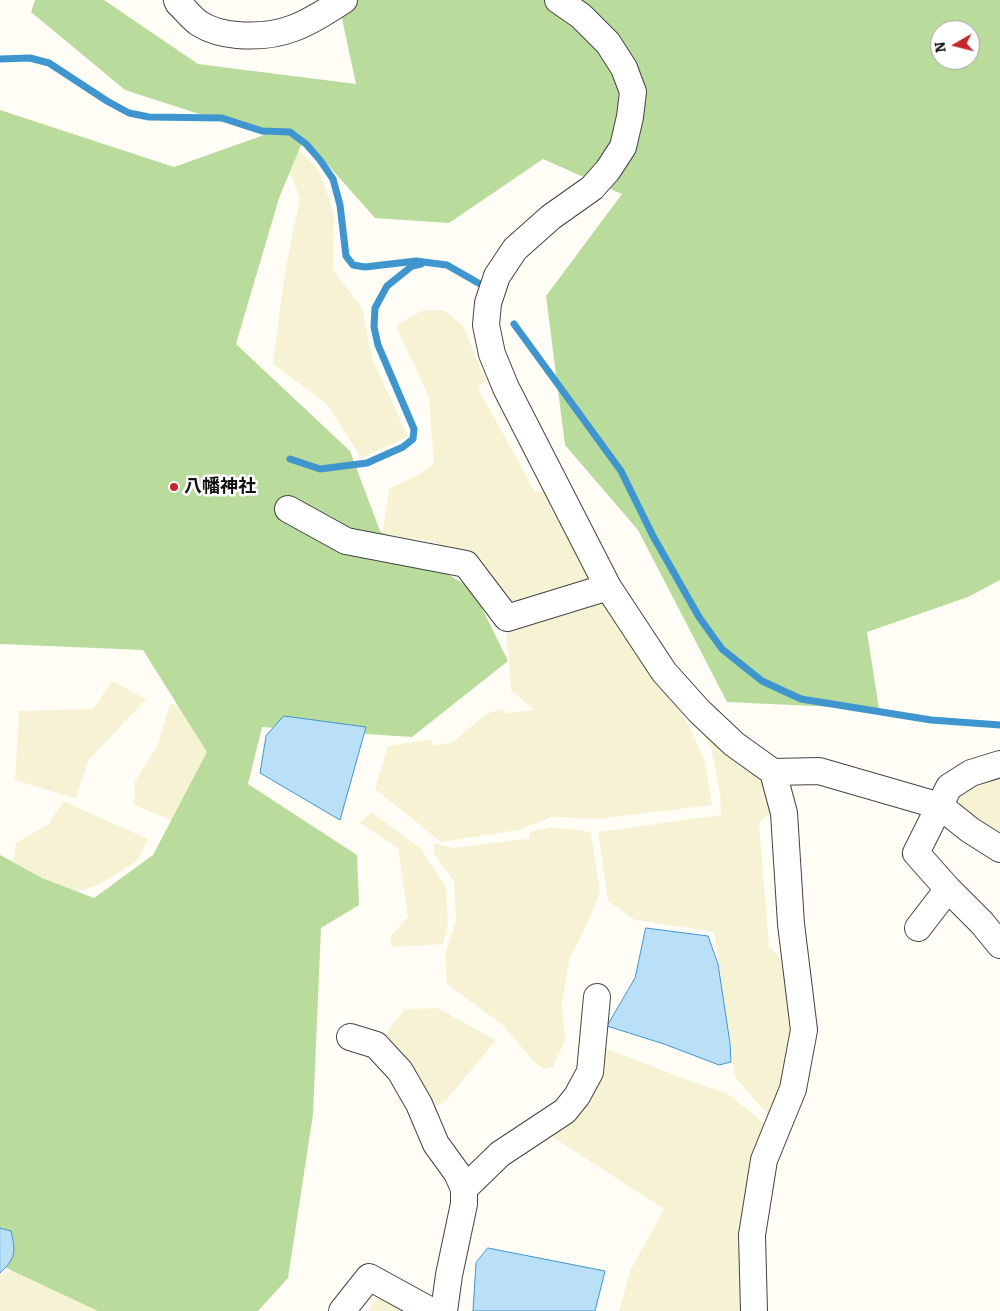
<!DOCTYPE html>
<meta charset="utf-8">
<style>
body{margin:0}
#map{position:relative;width:1000px;height:1311px;overflow:hidden;background:#fffdf5;font-family:Bitter,serif}
canvas{display:block}
.north{position:absolute;left:930px;top:20px;width:50px;height:50px;box-sizing:border-box;background:#fff;border:1px solid #a0a0a0;border-radius:50%;rotate:262deg;font-size:14px;font-weight:700;line-height:20px;text-align:center;color:#111}
.north::after{content:'';display:block;margin:auto;width:18px;height:22px;background:#c4262e;clip-path:polygon(50% 0,100% 100%,50% 72%,0 100%)}
</style>
<div id="map">
<canvas width="1000" height="1311"></canvas>
<div class="north">N</div>
</div>
<script>
const ctx = document.querySelector('canvas').getContext('2d');
ctx.lineJoin = 'round';
function fill(path, color) {
  ctx.fillStyle = color;
  ctx.fill(path, 'evenodd');
}
function strokePath(path, color, width, dash) {
  ctx.strokeStyle = color;
  ctx.lineWidth = width;
  ctx.lineCap = dash ? 'butt' : 'round';
  ctx.setLineDash(dash || []);
  ctx.stroke(path);
}
function drawText(font, color, halo, rows, align = 'center') {
  ctx.font = font + ' Bitter,"Noto Sans JP",serif';
  ctx.lineWidth = 5;
  ctx.setLineDash([]);
  ctx.textBaseline = 'middle';
  ctx.strokeStyle = halo;
  ctx.fillStyle = color;
  for (const [text, x, y, turn = 0] of rows) {
    ctx.save();
    ctx.translate(x, y);
    ctx.rotate((+turn || 0) * Math.PI / 180);
    ctx.textAlign = isNaN(turn) ? turn : align;
    if (halo) ctx.strokeText(text, 0, 0);
    ctx.fillText(text, 0, 0);
    ctx.restore();
  }
}
fill(new Path2D(`
 M287 140 319 170 334 214 333 270 362 308 372 358 408 437 361 458 327 404 273 364 285 271 300 199 292 177 266 155Z
 M444 310 463 326 486 381 477 386 535 492 547 491 594 577 534 602 509 601 473 558 428 540 382 536 389 489 418 475 434 464 429 398 396 326 421 311Z
 M601 601 616 611 691 729 705 762 712 805 597 819 552 817 518 830 441 842 375 789 388 746 431 739 434 746 453 742 486 714 502 709 506 713 534 710 511 690 506 626Z
 M112 681 146 699 88 761 76 799 15 780 19 711 93 709Z
 M170 704 201 711 235 737 185 826 134 805 135 781 158 745Z
 M691 716 768 778 773 811 759 823 769 947 793 969 797 1039 771 1118 735 1077 714 932 635 920 608 901 598 832 721 815 720 793 711 747Z
 M1000 775V843L954 812V797Z
 M63 801 148 839 137 861 100 884 53 900 10 880 16 843 49 824Z
 M371 812 421 849 446 888 448 923 443 944 392 947 390 937 408 917 398 848 360 823Z
 M550 827 591 832 600 892 587 924 569 960 562 1004 565 1040 553 1067 545 1069 535 1063 504 1026 447 984 445 955 456 920 454 881 434 854V843L452 848 518 840 529 839 530 832Z
 M437 1008 496 1040 444 1103 434 1106 383 1037 405 1009Z
 M604 1048 688 1080 728 1094 766 1125 745 1311H619L630 1271 664 1209 546 1133Z
 M41 1260 235 1311H0V1275Z
 M381 1294 419 1311H368Z`), '#f6f3d4');
fill(new Path2D(`
 M35 0H104L198 64 356 84 338 0H1000V580L968 597 867 632 879 709 727 702 638 530 565 445 546 296 622 194 543 159 449 223 375 218 304 138 279 198 236 344 350 451 380 531 473 590 508 661 412 737 262 727 248 784 357 855 359 905 321 928 313 1114 288 1278 258 1311H98L0 1265V855L42 878 94 898 153 855 207 752 143 650 0 644V110L174 167 264 135 125 90 31 12ZM940 30H970V60H940Z`), '#b9dc9c');
const water = new Path2D(`
 M284 716 366 727 340 820 260 773 266 736Z
 M646 928 708 936 718 964 730 1043 731 1062 719 1065 664 1044 607 1026 635 978Z
 M0 1228 11 1231C16 1252 16 1258 0 1273Z
 M488 1248 605 1271 595 1311H473L476 1263Z`);
fill(water, '#b9e0f7');
strokePath(water, '#3f96cf', 1);
strokePath(new Path2D(`
 M0 59 30 58 49 63 107 101 129 113 149 117 222 118 262 131 290 132 306 144 320 160 333 179 340 205 346 256 353 265 365 267 416 261 431 263 447 265 480 284
 M514 324 621 471 653 536 699 617 722 649 762 681 801 699 931 720 1000 725
 M290 459 320 469 367 463 403 447 413 439 414 429 378 345 374 327 375 308 387 286 412 266 421 264`), '#3f96cf', 7);
const minor = new Path2D(`
 M177 0 178 3C185 9 192 19 200 24 210 30 225 34 237 35 283 39 307 24 344 0
 M558 0 581 16 608 43 624 68 633 92 630 117 623 147 608 170 592 188 551 217 515 249 497 276 488 303 486 325 492 354 506 388 608 587 664 672 699 711 734 744 773 772 819 771 940 806 970 830 1000 849
 M288 509 346 541 466 564 507 618 608 587
 M1000 764 971 773 949 787 916 853 948 889 982 923 1000 945
 M918 928 948 889
 M350 1037 376 1045 400 1071 419 1104 436 1144 457 1173 464 1189V1204L449 1275 444 1311
 M464 1189 500 1154 565 1111 577 1096 590 1072 597 997
 M342 1311 369 1277 431 1311
 M754 1311 752 1235 764 1160 793 1089 804 1030 791 924 784 813 773 772`);
strokePath(minor, '#444', 28);
strokePath(minor, '#fff', 26);
for (const [x, y, r, color] of [
 [174,487,5,"#c4262e"]
]) {
  const dot = new Path2D();
  dot.arc(x, y, r, 0, 2 * Math.PI);
  ctx.fillStyle = color;
  ctx.fill(dot);
  strokePath(dot, '#fff', 2);
}
drawText('bold 18px', '#111', '#fff', [
 ["八幡神社",184,487]
], 'left');
</script>
